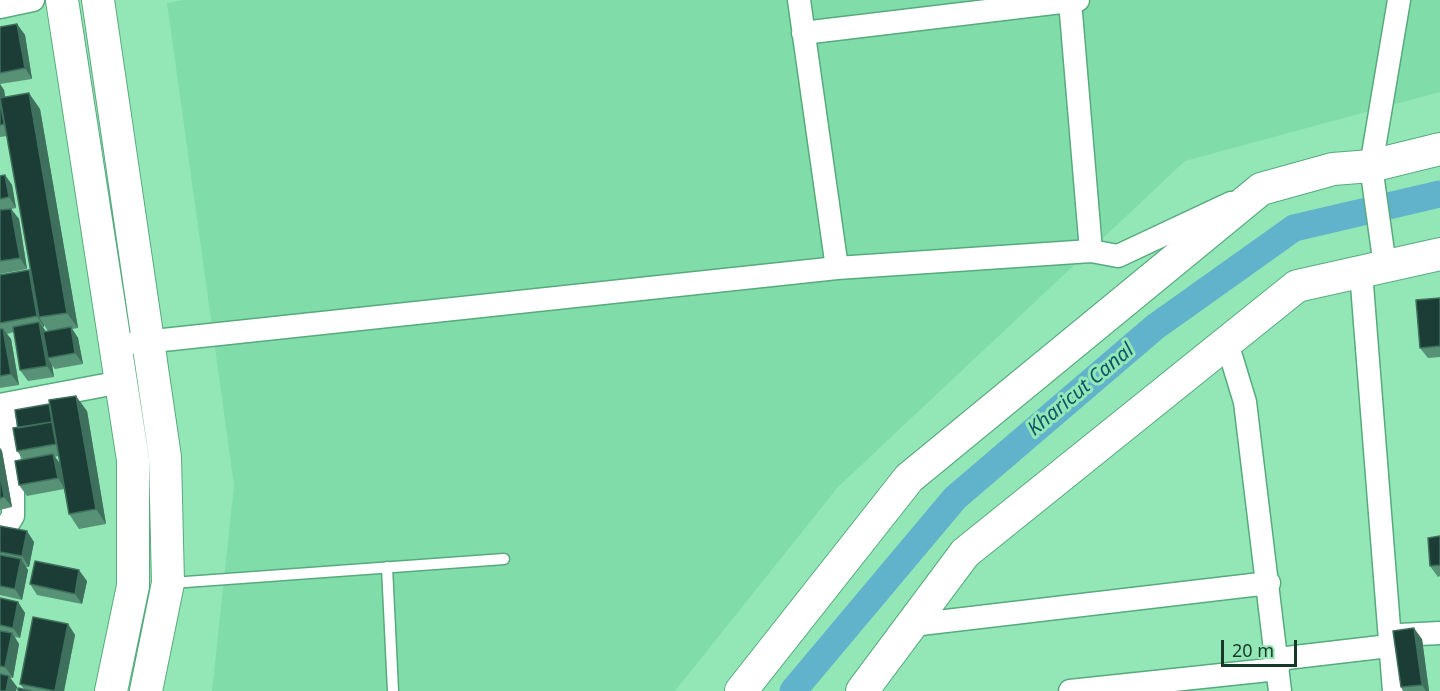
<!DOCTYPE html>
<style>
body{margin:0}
#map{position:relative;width:1440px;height:691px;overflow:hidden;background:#93e7b7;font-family:"Noto Sans",sans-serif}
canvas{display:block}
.scale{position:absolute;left:1221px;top:640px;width:76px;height:27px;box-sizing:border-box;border:3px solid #173a28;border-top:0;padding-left:8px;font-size:18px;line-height:21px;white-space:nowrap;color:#173a28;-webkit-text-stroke:4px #93e7b7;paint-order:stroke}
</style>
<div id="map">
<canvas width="1440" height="691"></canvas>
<div class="scale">20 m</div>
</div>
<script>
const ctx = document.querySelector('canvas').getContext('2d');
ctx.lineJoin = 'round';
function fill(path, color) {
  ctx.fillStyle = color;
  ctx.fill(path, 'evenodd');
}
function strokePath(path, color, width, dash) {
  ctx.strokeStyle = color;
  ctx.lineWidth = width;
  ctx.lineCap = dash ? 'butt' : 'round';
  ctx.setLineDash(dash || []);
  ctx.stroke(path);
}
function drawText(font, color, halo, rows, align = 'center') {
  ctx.font = font + ' "Noto Sans",sans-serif';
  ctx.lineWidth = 6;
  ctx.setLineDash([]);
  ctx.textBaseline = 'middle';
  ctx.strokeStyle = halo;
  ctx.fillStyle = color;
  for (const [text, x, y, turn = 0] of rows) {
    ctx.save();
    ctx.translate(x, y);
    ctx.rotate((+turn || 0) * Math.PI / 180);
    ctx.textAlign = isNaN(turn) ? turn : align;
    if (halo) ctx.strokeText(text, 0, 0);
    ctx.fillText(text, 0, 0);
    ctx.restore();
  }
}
fill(new Path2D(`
 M183 0H1440V92L1185 161 838 487 675 691H212L234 485 167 3Z`), '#80dda9');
strokePath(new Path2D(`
 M793 691 955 498 1155 327 1294 228 1440 194`), '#60b3cb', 27);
const lane = new Path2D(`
 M387 567 393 691
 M172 583 504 559`);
const street = new Path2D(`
 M799 0 837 268
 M1070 1 1091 251
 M0 7 33 0
 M803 33 1078 0
 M1385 266 1371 166 1399 0
 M1361 272 1394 691
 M135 343 837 268 1091 251 1118 256 1231 203
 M1227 343 1245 402 1280 691
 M0 405 121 382
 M0 537 13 516V487L3 405
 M912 625 1269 583
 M1278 659 1389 646 1399 635 1440 633
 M1070 691 1278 669`);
const secondary = new Path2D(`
 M62 0 133 460V586L111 691
 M98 0 165 457 168 583 146 691
 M741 691 909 478 1261 189 1333 169 1371 166 1440 149
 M862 691 965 553 1297 286 1440 254`);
strokePath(lane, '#57aa7e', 13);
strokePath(street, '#57aa7e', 25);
strokePath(secondary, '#57aa7e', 34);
strokePath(lane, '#fff', 10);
strokePath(street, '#fff', 22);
strokePath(secondary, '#fff', 32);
fill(new Path2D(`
 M17 24 25 35 32 79 0 84 4 90 5 97 40 109 78 328 72 329 78 338 83 364 55 369 52 365 54 377 28 381 20 370 14 332 7 334 11 339 19 385 0 388V275L31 272 7 136 0 137V27ZM44 325 48 331 46 332 43 327H44Z
 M5 175 12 185 16 208 11 209 19 219 27 269 0 274V176Z
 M1440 298V357L1428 358 1420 348Z
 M87 411 106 524 79 529 69 514 64 489 27 496 19 485 23 459 17 451ZM58 456 60 463 55 457Z
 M0 448 2 451 12 507 0 510Z
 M0 526 34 542 29 567H26L28 570 22 600 0 595Z
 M1440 536V576L1438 577 1430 566Z
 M87 581 82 604 37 595 30 584Z
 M0 598 18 602 25 613 20 638 15 637 19 644 13 678H10L17 687 16 691H0Z
 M68 624 75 635 64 691H18L24 689 20 684Z
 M1422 639 1429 691H1403L1401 687Z`), '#579276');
fill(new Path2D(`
 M17 24 25 35 32 79 25 68Z
 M0 84 4 90 12 135 0 100Z
 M29 93 40 109 78 328 67 313Z
 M5 175 12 185 16 208 9 197Z
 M11 209 19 219 27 269 20 258Z
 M29 270 37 281 39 317 44 325V327L37 316Z
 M39 322 47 333 48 358 52 365 54 377 47 366Z
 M71 327 78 338 83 364 75 353Z
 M3 329 11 339 19 385 11 374Z
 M76 396 87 411 106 524 96 509Z
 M0 448 2 451 12 507 4 497 0 472Z
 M53 454 61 465 65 489 58 478Z
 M27 531 34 542 29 567 22 556Z
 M21 559 28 570 22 600 15 589Z
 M79 570 87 581 82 604 75 594Z
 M18 602 25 613 20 638 13 628Z
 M68 624 75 635 64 691H55Z
 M1414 628 1422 639 1429 691H1426L1422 685Z
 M12 633 19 644 13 678 5 667Z
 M9 676 17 687 16 691H6Z`), '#3f705d');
const building = new Path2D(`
 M17 24 25 68 0 73V27Z
 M29 93 67 313 39 317 0 98Z
 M0 100 4 124 0 125Z
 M5 175 9 197 0 199V176Z
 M11 209 20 258 0 261V210Z
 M29 270 37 316 0 323V275Z
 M1440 298V346L1420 348 1416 300Z
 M39 322 47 366 20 370 13 327Z
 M71 327 75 353 48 358 43 332Z
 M0 329H3L11 374 0 376Z
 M76 396 96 509 69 514 49 400Z
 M49 404 52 422 18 428 15 410Z
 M52 422 56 444 17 451 13 428Z
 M53 454 58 478 19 485 15 461Z
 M0 472 4 497 0 498Z
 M0 526 27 531 22 556 0 552Z
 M1440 536V565L1430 566 1428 538Z
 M0 555 21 559 15 589 0 586Z
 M35 561 79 570 75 594 30 584Z
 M0 598 18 602 13 628 0 625Z
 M33 617 68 624 55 691 20 684Z
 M1414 628 1422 685 1401 687 1393 631Z
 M0 631 12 633 5 667 0 666Z
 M0 674 9 676 6 691H0Z
 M18 688 31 691H18Z`);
fill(building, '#1b3d36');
strokePath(building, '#3f705d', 1.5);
drawText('italic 20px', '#0f5667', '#93e7b7', [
 ["Kharicut Canal",1081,390,-40]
]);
</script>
